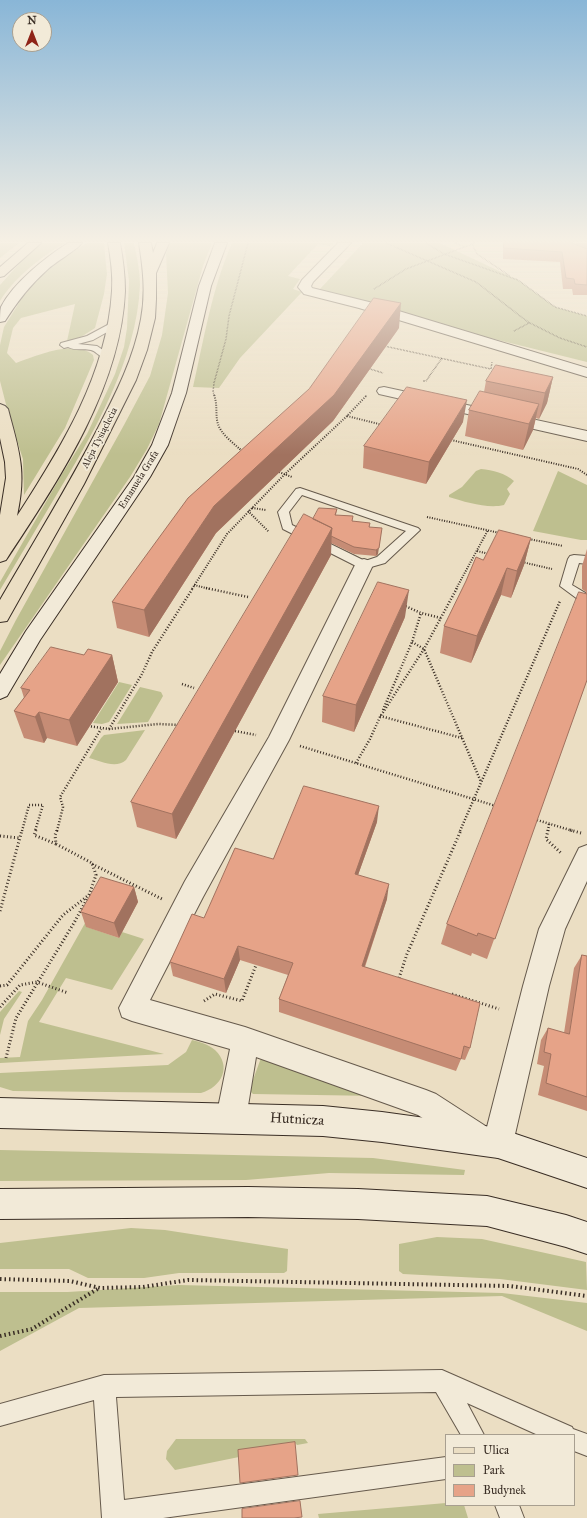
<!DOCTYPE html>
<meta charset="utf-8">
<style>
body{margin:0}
#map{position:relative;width:587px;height:1518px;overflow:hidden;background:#ebdec3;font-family:"IM FELL Great Primer",serif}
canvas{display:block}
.legend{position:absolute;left:445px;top:1434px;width:130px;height:72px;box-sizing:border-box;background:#f2ead8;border:1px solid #a89f90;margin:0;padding:5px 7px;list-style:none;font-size:12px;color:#3a2e25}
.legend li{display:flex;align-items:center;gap:8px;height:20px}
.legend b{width:20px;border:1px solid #a89f90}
.north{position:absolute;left:12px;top:12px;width:40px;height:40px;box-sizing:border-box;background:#f2ead8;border:1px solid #a89f90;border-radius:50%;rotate:0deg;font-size:11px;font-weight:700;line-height:16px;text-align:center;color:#3a2e25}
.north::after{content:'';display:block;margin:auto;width:14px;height:18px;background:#8f2418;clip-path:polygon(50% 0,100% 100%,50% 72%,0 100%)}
</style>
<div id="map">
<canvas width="587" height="1518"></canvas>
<ul class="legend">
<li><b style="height:5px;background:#ebdec3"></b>Ulica</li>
<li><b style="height:11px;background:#bebf8f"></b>Park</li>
<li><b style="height:11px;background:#e6a388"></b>Budynek</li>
</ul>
<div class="north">N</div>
</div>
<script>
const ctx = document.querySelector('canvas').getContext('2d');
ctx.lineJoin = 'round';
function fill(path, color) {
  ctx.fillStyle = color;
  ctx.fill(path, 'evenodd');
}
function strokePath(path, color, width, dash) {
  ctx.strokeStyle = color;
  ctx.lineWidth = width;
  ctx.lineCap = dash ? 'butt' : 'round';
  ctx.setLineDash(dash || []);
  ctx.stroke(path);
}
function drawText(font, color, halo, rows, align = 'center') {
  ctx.font = font + ' "IM FELL Great Primer",serif';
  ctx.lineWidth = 3.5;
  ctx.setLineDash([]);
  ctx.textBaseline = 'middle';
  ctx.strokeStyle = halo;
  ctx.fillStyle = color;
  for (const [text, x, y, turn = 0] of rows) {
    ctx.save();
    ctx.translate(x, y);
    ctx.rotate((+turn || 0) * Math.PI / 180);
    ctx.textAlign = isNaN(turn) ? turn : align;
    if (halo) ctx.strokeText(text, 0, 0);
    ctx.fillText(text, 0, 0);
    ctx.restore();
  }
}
fill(new Path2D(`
 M0 243H19L0 258Z
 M42 243H65C41 257 15 277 0 301V285L26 256Z
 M87 243H104L107 274 104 294 95 328 81 337 67 341 75 304 21 318 13 328 7 353 16 363C37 356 74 339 93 355L94 360 65 428 24 495 23 459 10 420 0 381V345L4 327 22 298 39 278 61 259Z
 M124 243H134C137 257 140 271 140 285 137 360 92 436 54 499 36 529 18 560 0 590V582L62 474 87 434 115 374 124 347 127 328 129 281Z
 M169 243H212L203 266 159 424 147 449 130 477 0 665V651L16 620 124 425 150 376 162 335 168 293 166 254Z
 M232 243H334L330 246 318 244 288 276 300 279 293 289 302 292 240 358 219 388 193 387C204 339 212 288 232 243Z
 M363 243H440L518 280 555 307 587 316V362L486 337 396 310 319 290Z
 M481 469C493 470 505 473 514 481L507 489 510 494 504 505C488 509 465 502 449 497V495L462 487 476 471Z
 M558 471 587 485V540H581L533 531Z
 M119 682 132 685 109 722 102 724 93 723Z
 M140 687 161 692 163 696 148 722 117 724Z
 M145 730 126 760C116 769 100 761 89 758L101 738 104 735Z
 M103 891 106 892 87 927 119 938 122 932 144 939 112 990 66 978 39 1022 164 1054 0 1063V1058L20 1057 28 1021 42 1000Z
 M19 991 22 992 4 1019 0 1035V1012Z
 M192 1040C200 1042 208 1044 215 1050 232 1066 222 1087 201 1093L13 1091 0 1087V1073L168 1065 186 1052Z
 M261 1058 379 1096 253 1094 251 1092 250 1088Z
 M0 1150 373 1158 465 1170 464 1175 329 1173 246 1180 0 1181Z
 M131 1228 165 1230 288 1249 287 1271 284 1273H179L144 1278H88L69 1269H0V1243Z
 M437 1237 482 1239 586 1262 587 1290 500 1279 403 1274 399 1271V1244Z
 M179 1285 502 1293 587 1303V1331L502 1296 79 1308 0 1351V1292H68Z
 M176 1439H305L308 1443 297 1445 295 1443 239 1457 175 1470 166 1459 167 1451Z
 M446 1503V1505H464L468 1518H319L318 1514Z`), '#bebf8f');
const lane = new Path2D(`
 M115 321 118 322 119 324 118 326 93 340 78 344 97 346 109 354 110 356 109 358C101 360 98 352 91 350 84 348 75 351 68 347L64 348 60 345 61 343 87 336Z
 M300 488 418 528 420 530 385 563 364 569 360 568 283 529 278 512 296 489ZM302 495 406 531 377 557 365 561 292 525 289 512Z
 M574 555 587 556V564L579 563 572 585 587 594V604L583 603 560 586 568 559 570 556Z
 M442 1370 572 1427 573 1429 587 1434V1456L574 1451V1435H538L467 1403 484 1435H461L436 1392 116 1397 124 1500 446 1457V1479L163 1518H102L94 1400 0 1426V1404L104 1375Z
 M495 1505H519L524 1518H500Z`);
const street = new Path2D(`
 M338 243H351L313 282 311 286 312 288 369 302 587 368V377L359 308 304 294 298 287 302 280Z
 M384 387 587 431V441L379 394 377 391 379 388Z
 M364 559 370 561 373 565 289 740 203 897 150 1000 245 1027 426 1090 436 1094 487 1127 523 986 539 929 579 848 587 845V881L565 929 549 986 513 1143 508 1153 498 1158 488 1153 486 1149 477 1153 467 1148 418 1115 256 1057 246 1118 241 1128 231 1133 221 1128 216 1118 230 1049 132 1021 122 1017 119 1008 185 881 269 737 355 565 358 561Z`);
const secondary = new Path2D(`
 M68 243H82C77 250 55 262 47 270 30 285 17 302 5 321L0 322C0 317 0 311 1 307 13 283 46 257 68 243Z
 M215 243H227L211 286 186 393 168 445 150 477 40 640 7 696 0 699V674L26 631 134 477 152 445 172 393 199 286Z
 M0 1098 323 1106 382 1112 498 1128 587 1158V1188L498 1158 382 1142 323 1136 0 1128Z
 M248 1187 358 1189 487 1196 566 1215 587 1222V1254L566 1247 487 1226 358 1219 248 1217 0 1219V1189Z`);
const primary = new Path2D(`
 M28 243H41L4 276 0 277V267Z
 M108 243H120C123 259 125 275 125 291 121 388 58 481 6 560L0 562V515L6 478 5 462 0 438V404L5 406 8 409C19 451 27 471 17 516 61 448 107 374 112 291 113 275 111 259 108 243Z
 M139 243H151L153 253 157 243H169L156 273V299L155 318 147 350 136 380 84 484 7 621 0 622V600C33 543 68 487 98 428 116 393 134 358 141 319 146 293 143 268 139 243Z`);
strokePath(lane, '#665a4c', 2);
strokePath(street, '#665a4c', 2);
strokePath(secondary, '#3a2e25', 2);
strokePath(primary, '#3a2e25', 2);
strokePath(new Path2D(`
 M386 243 476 282 528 322 560 338 587 347
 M426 243 444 254 518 280 555 307 587 316
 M455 243 465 247
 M472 244 477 254 510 276
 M374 289 406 269 475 243
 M514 331 529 323
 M384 346 491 369 492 362
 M367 368 383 373
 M423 381H426L442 358
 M215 396 213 392 214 383 226 339 229 316 248 243
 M366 396 367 395`), '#3a2e25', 1.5, [0.5, 1]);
strokePath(new Path2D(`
 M214 395C218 405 215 415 218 424 221 434 233 443 241 450
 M347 416 383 425
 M451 440 578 469 587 475
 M279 472 292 477
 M252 508 266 510
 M248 511 269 532
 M427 517 500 533
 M529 539 563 546
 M477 551 489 554
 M522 562 552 569
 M194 585 210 589
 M192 589 227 534 285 474 347 416 367 395
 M456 589 488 530`), '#3a2e25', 2, [1, 1.5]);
strokePath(new Path2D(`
 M206 588 248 597
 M403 605 421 613 441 618
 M412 642 424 649 481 782
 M182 684 194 688
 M383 710 412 642 421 613
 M380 716 462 738
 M88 726 109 729 158 724 180 725
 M109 729 142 674 152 652 193 588
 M235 731 256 735
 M300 746 496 806
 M356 763 370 739 380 717 424 649 457 588
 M537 820 573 831
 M22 831 29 805H43L35 831
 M57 831 63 807 60 797 101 729
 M460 831 560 601
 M548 831 549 824`), '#3a2e25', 2.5, [1, 2]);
strokePath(new Path2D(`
 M36 830 34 835 56 844
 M548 830 546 839 562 854
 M570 830 581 833
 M0 836 19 838
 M92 864 162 899
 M0 911 22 830
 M399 978 407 954 461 830
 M0 986 7 985 63 915 89 895 96 875 92 863 56 844 55 835 57 830
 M452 994 499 1009
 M204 1001 215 994 242 1001 256 965
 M0 1007 20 985 37 982 68 993
 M6 1058 16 1018 74 923 88 897`), '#3a2e25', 3, [1, 2.5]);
strokePath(new Path2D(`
 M0 1279 70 1281 100 1288 143 1287 188 1280 510 1286 587 1296
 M0 1336 32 1329 99 1288`), '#3a2e25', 4, [1.5, 3]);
fill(lane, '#f2ead8');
fill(street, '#f2ead8');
fill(secondary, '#f2ead8');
fill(primary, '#ebdec3');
fill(new Path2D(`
 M503 243H572L576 244V243H587V295H573L572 289H563L560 262 503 259Z
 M399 328 333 421 216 533 149 637 117 628 112 602Z
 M553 377 547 403 539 419 536 418 533 430 523 450 465 436 469 410 484 392 486 381Z
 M463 422 426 484 363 468 364 446Z
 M337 509 336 515 370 527 378 554 376 556 354 554 331 543V555L176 839 137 827 131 802 313 519Z
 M531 538 524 565 511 598 501 595 471 663 440 653 444 626 483 560Z
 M587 549V680L487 959 472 953 471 956 441 944 447 924 585 594 586 592 582 589V566Z
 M405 617 354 732 322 722 323 696Z
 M84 655H112L118 682 77 746 47 738 44 743 24 738 14 711 24 698 21 688Z
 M377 822 358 875 387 899 365 967 470 1048 465 1060 461 1059 456 1071 279 1012V999L288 975 240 960 226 993 173 976 170 962 204 918 273 859Z
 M134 887 138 902 119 938 86 927 81 912Z
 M582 955 587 956V1111L538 1095 544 1066 537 1064 541 1040 548 1028 564 1033 574 968Z`), '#c68c75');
fill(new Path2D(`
 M401 303 399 328 333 421 216 533 149 637 144 610 214 506Z
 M553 377 547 403 539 419 545 393Z
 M467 400 463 422 426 484 429 462Z
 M539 404 533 430 523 450 529 424Z
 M332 528 331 555 176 839 172 814Z
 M381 534 378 554 376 556V550Z
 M531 538 524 565 511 598 517 571Z
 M507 568 501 595 471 663 477 636Z
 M409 590 405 617 354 732 356 705Z
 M112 655 118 682 77 746 69 720Z
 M39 712 47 738 44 743 35 717Z
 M379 806 377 822 353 889 355 874Z
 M389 884 387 899 360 980 362 966Z
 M134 887 138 902 119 938 114 923Z
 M238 946 240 960 226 993 224 979Z`), '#a1725f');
const building = new Path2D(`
 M504 243H572L587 249V285L575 284 574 279 566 278 562 252 504 248Z
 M374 298 401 303 334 395 214 506 144 610 112 602 188 498 309 389Z
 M496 365 553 377 545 393 486 381Z
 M407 387 467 400 429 462 364 446Z
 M480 391 539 404 529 424 469 410Z
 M319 508 337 509 335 515 353 516 352 521 370 523 369 527 382 528 379 548 376 550 354 547 331 536 332 528 313 519Z
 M304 514 332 528 172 814 131 802Z
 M499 530 531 538 517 571 507 568 477 636 444 626 466 581 476 557 483 560Z
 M378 582 409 590 356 705 323 696Z
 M579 592 587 594V680L495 939 478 933 477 936 447 924Z
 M51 647 84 655 88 649 112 655 69 720 39 712 35 717 14 711 30 690 21 688Z
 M304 786 379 806 355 874 389 884 362 966 480 1003 470 1048 464 1046 461 1059 279 999 293 963 238 946 224 979 170 962 192 914 204 918 235 848 273 859Z
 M101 877 134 887 114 923 81 912Z
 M582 955 587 956V1097L546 1083 551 1054 544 1052 548 1028 569 1034Z
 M295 1442 298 1475 240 1483 238 1450Z
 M300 1501 302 1517 294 1518H242V1509Z`);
fill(building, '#e6a388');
strokePath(building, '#a1725f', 1);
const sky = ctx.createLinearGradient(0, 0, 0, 455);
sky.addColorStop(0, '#89b6d7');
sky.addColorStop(0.53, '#f6f0e4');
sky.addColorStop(1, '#f6f0e400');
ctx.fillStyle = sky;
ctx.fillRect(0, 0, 587, 455);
drawText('10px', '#3a2e25', '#f2ead8', [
 ["Aleja Tysiąclecia",100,438,-63],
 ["Emanuela Grafa",139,480,-58]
]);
drawText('14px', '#3a2e25', '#f2ead8', [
 ["Hutnicza",297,1120,3]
]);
</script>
